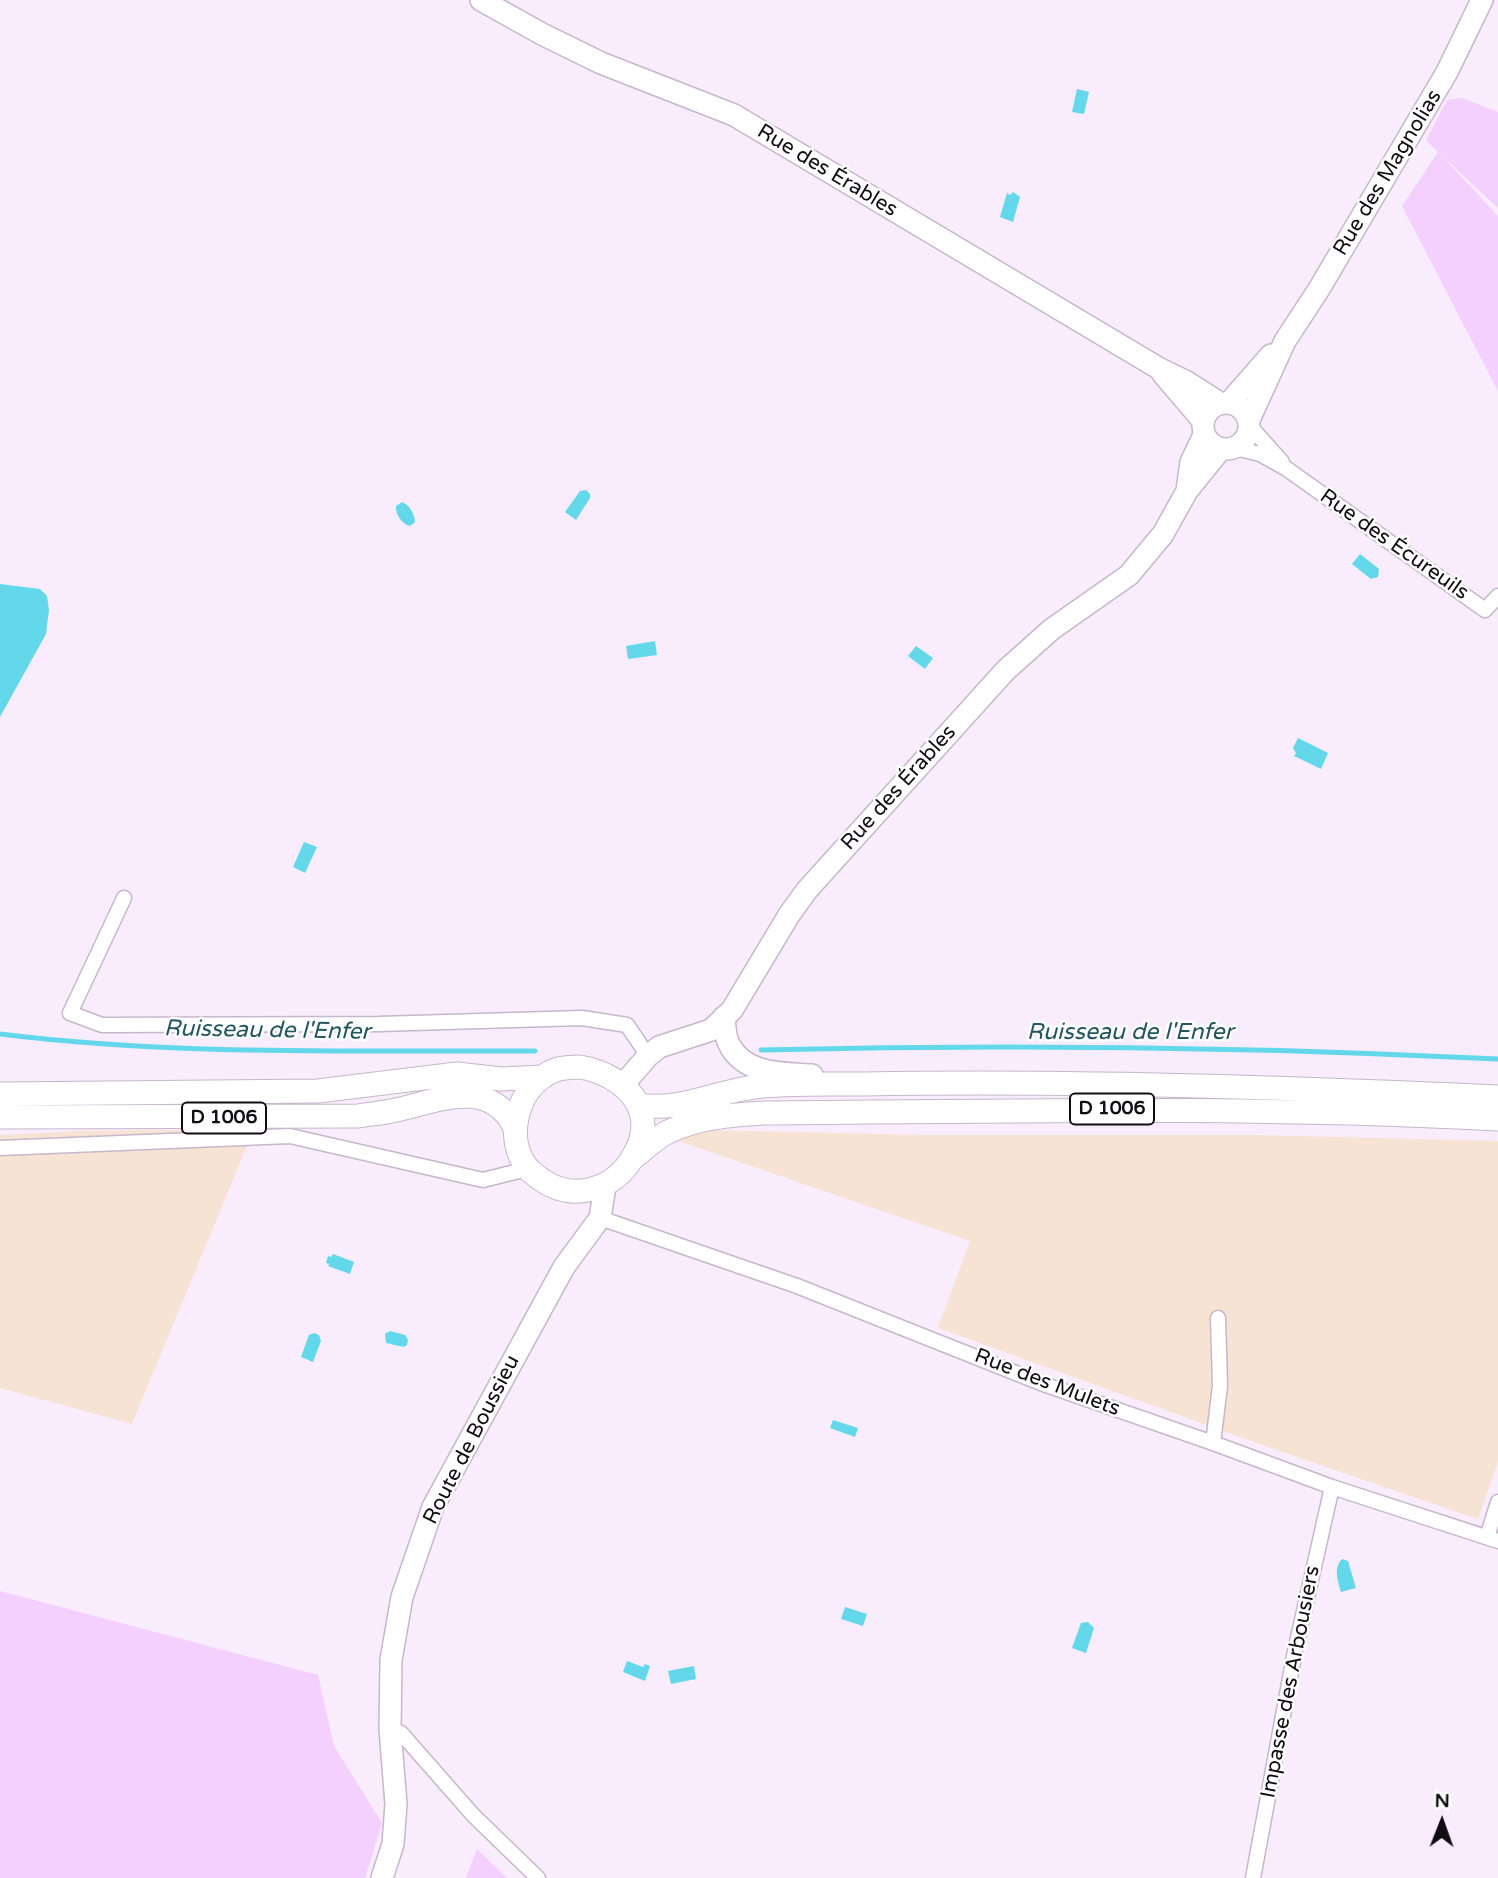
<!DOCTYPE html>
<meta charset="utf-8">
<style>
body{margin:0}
#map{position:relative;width:1498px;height:1878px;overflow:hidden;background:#f8ecfd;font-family:"Varela Round",sans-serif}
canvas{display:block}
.north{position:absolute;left:1407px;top:1787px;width:70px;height:70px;-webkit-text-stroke:5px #fff;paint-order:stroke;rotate:1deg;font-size:19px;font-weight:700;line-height:28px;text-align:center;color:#120d14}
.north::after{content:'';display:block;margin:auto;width:24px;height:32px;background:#120d14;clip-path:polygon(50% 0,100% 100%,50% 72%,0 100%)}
</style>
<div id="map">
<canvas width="1498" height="1878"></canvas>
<div class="north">N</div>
</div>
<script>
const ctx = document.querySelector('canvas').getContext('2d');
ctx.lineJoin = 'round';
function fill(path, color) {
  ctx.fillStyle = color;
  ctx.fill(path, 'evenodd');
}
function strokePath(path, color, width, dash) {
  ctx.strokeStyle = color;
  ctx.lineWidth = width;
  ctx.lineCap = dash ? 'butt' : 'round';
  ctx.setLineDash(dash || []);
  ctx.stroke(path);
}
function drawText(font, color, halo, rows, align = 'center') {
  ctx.font = font + ' "Varela Round",sans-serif';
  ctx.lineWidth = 5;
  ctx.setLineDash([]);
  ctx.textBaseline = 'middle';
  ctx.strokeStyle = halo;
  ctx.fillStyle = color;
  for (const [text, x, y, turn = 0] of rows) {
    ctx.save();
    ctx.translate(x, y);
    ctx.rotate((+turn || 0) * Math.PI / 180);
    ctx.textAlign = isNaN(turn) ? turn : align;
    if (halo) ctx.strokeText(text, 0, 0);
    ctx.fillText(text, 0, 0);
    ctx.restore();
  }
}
fill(new Path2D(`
 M254 1129 132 1424 0 1388V1135L76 1131Z
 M706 1130 923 1135H1257L1498 1141V1462L1478 1519 1262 1445 938 1328 970 1241 678 1141Z`), '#f7e3d3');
fill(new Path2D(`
 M1462 98 1498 112V208L1440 154 1498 216V391L1402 206 1438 152 1426 140 1447 100Z
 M0 1591 318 1675 334 1746 382 1823 365 1878H0Z
 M477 1849 507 1878H466Z`), '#f3d0ff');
fill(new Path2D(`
 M1077 89 1089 92 1084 114 1072 112Z
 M1013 192 1020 197 1013 222 1000 217 1007 193 1010 195Z
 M586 490 590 494V498L576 520 565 512 580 491Z
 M402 502C409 504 415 515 415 522L410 526C402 524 395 514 396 506Z
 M1360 554 1379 569 1378 577 1371 579 1352 564Z
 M0 584 40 589 47 596 49 610 46 634 0 717Z
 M655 641 657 655 628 659 626 646Z
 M916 646 933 658 925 669 908 656Z
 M1298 738 1328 753 1321 769 1294 756 1296 753 1293 748Z
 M304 842 317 847 305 873 293 867Z
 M333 1254 354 1262 350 1274 328 1266 329 1264 326 1263 328 1256 331 1257Z
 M390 1331 405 1335 408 1340 407 1345 404 1347 386 1343 385 1334Z
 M314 1333 319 1335 321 1341 313 1362 301 1357 309 1335Z
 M833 1420 858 1428 855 1437 830 1428Z
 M1342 1559 1348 1561 1356 1588 1341 1592C1338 1581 1333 1568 1342 1559Z
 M845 1607 867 1614 863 1626 841 1619Z
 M1088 1622 1094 1628 1086 1653 1072 1648 1081 1623Z
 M627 1661 643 1667 645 1664 650 1666 645 1681 623 1672Z
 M694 1666 696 1679 671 1684 668 1671Z`), '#62d8ea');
strokePath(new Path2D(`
 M0 1034C177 1056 356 1050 535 1051
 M761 1050C1005 1044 1254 1047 1498 1059`), '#62d8ea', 5);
const street = new Path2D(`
 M1249 425 1282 462
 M1235 448 1260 454 1287 469 1485 610 1498 596
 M124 898 70 1013 102 1025 379 1024 582 1018 627 1025 648 1056
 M0 1148 290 1136 483 1180 527 1169
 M600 1218 797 1286 1046 1385 1213 1443 1332 1487 1498 1541
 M1213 1443 1220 1386 1218 1318
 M1487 1537 1498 1502
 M390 1729 401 1733 473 1815 538 1878
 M1253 1878 1295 1651 1332 1487`);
const secondary = new Path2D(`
 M481 0 542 34 601 63 734 115 1160 369 1187 382 1220 403
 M1163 374 1203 421
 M1203 426a23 23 0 1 1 46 0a23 23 0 1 1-46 0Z
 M1229 403 1271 355
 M1249 420 1285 341 1319 289 1447 72 1482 0
 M1187 491 1191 462 1204 435
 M724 1017C725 1026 725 1037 729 1044 744 1075 783 1073 812 1075
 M622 1086 648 1056 659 1047 711 1030 732 1010 789 915 807 890 1006 670 1052 629 1129 575 1163 534 1187 491 1221 449
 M382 1878 393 1844 396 1804 390 1729 391 1660 402 1597 433 1507 564 1267 600 1218 605 1186`);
const primary = new Path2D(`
 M580 1067C625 1075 661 1111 633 1157 614 1190 573 1202 542 1180 536 1176 530 1172 526 1166 506 1139 516 1094 544 1076 554 1068 567 1067 580 1067Z
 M0 1094 318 1091 457 1074 501 1079 542 1077
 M639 1105C683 1112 720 1089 763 1086 797 1083 831 1084 864 1084 1075 1080 1287 1087 1498 1097
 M0 1117 358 1116C370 1114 384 1113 396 1110 437 1101 489 1077 514 1126
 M633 1158C644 1150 655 1138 668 1132 698 1117 732 1115 765 1113 1009 1111 1253 1106 1498 1119`);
strokePath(street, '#c6b7cc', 17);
strokePath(secondary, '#c6b7cc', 24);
strokePath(primary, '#c6b7cc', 25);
strokePath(street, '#fff', 14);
strokePath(secondary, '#fff', 21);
strokePath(primary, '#fff', 23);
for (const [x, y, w] of [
 [1112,1109,84],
 [224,1118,84]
]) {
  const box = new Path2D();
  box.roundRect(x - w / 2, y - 15.5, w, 31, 5);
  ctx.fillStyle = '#fff';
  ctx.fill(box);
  strokePath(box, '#120d14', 2);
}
drawText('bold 19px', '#120d14', null, [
 ["D 1006",1112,1109],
 ["D 1006",224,1118]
]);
drawText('21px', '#120d14', '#fff', [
 ["Rue des Érables",827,171,31],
 ["Rue des Magnolias",1388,173,-59],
 ["Rue des Écureuils",1394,545,35],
 ["Rue des Érables",899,788,-48],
 ["Rue des Mulets",1047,1383,21],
 ["Route de Boussieu",472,1440,-63],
 ["Impasse des Arbousiers",1291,1682,-79]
]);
drawText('italic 23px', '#24565e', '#fff', [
 ["Ruisseau de l'Enfer",267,1031,1],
 ["Ruisseau de l'Enfer",1130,1033]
]);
</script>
